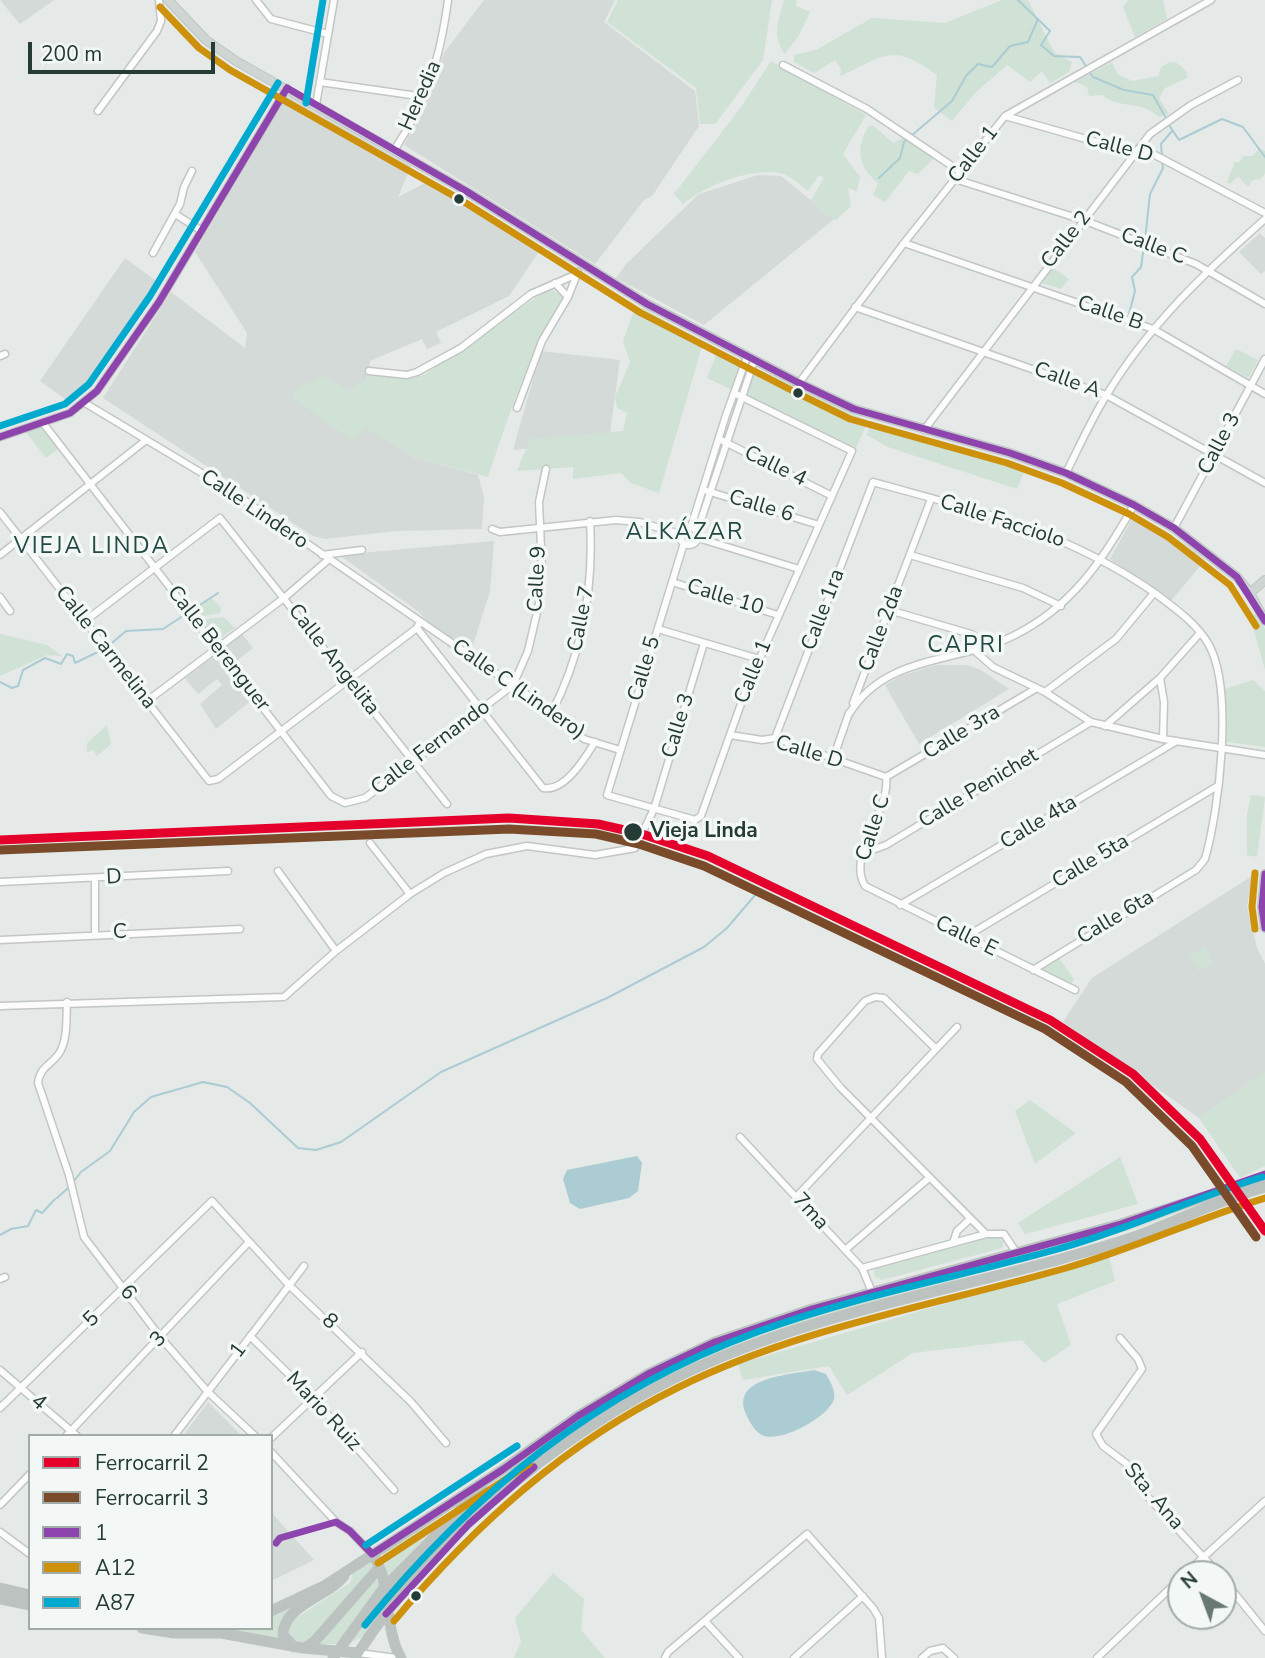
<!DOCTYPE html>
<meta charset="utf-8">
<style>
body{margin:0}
#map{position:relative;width:1265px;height:1658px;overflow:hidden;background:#e5e9e7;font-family:"Nunito Sans",sans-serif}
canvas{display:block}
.legend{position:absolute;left:28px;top:1434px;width:245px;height:196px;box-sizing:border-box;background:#f3f8f6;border:2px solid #a1aca9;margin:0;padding:9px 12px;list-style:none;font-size:21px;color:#253b35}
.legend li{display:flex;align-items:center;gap:14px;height:35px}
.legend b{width:35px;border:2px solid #a1aca9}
.north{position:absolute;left:1167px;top:1560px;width:70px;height:70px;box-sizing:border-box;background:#f3f8f6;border:2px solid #a1aca9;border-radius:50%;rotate:319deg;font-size:19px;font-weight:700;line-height:28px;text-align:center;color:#253b35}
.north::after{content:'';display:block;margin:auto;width:24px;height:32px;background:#687873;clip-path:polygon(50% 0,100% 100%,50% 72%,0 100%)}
.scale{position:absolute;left:28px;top:42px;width:187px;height:32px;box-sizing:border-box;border:4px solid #253b35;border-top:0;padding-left:9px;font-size:21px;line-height:24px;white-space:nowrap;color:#253b35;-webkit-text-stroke:5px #f3f8f6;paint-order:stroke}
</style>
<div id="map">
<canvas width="1265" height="1658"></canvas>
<ul class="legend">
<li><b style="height:9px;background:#e4002b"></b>Ferrocarril 2</li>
<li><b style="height:9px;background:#7a4b2a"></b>Ferrocarril 3</li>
<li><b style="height:9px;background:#8e44ad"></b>1</li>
<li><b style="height:9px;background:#cd910b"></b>A12</li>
<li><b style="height:9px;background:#00a9ce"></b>A87</li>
</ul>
<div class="north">N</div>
<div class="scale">200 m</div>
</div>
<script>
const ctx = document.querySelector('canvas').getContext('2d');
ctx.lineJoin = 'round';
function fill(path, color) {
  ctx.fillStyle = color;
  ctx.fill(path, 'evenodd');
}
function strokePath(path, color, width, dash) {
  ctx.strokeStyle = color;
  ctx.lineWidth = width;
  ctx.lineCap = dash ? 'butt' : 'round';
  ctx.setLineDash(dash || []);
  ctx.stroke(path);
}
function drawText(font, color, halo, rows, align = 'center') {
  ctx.font = font + ' "Nunito Sans",sans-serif';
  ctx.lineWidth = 7;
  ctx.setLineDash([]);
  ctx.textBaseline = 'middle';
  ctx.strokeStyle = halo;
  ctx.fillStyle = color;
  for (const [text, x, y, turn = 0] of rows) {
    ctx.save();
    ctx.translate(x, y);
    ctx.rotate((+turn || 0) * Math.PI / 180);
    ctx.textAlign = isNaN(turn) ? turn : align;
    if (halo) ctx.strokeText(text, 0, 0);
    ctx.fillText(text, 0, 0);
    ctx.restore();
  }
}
fill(new Path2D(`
 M0 0H54L20 24Z
 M484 0H615L604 22 695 91 699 126 652 196 644 200 595 264 404 145 424 110 444 53Z
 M287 96 411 166 398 197 429 181 540 250 509 296 436 332 441 343 427 349 422 339 370 361 367 380 349 391 366 427 414 457 478 475 484 497 482 529 395 531 325 539 313 536 103 398 171 292 245 348 247 333 195 252Z
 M758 175 781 176 834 219 704 325 616 278 626 264 699 194Z
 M1260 233 1265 238V271L1261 274 1239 252Z
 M125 258 160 284 91 386 69 402 40 381Z
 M541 351 620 360 609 440 513 450Z
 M1135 514 1193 549 1205 560 1171 601 1110 559Z
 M494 541 490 591 473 645 439 633 419 612 339 555Z
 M242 634 253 648 234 663 223 649Z
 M216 655 253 699 216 729 200 704 222 685 217 679 198 694 185 678Z
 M936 665H967L981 670 1009 689 919 744 885 685 901 676Z
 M1252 876 1247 907 1257 948 1265 964V1072L1199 1118 1063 1022 1092 978Z
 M208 1402 239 1433 236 1436H183Z
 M271 1512 314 1560 271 1581Z`), '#d4dad7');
fill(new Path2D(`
 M618 0H772L763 60 715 124H700L696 88 607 22Z
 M784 0H797L796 6 810 12 799 35 785 54C771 36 779 20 784 0Z
 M1002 0H1028L1054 52 1072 62 1069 72 1050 83 1042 71 1030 82 1007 65 975 93 952 121 934 107 937 75C892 42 886 55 840 76L841 69 835 60 814 73 794 62V55L816 50 872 18 945 23Z
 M1128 0H1163L1167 19 1135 37 1123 7Z
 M771 61 866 115 843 154 860 177 857 191 848 188 851 206 836 220 820 211 811 200 824 178 819 175 808 191C800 185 790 175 780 173 748 168 708 185 683 204L674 194 739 110Z
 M1112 62 1118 75 1133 81 1158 76 1161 67 1170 62 1177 63 1187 72V78L1165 88 1159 98 1169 114 1159 117C1142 100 1118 109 1102 95L1089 96 1087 87 1075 82Z
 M869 126H874L893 143 903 138 934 158 918 174 909 171 885 202 873 195 878 183C858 167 855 148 869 126Z
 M1259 149 1265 151V173L1261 179 1253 180 1248 187 1238 176 1230 184 1227 182 1235 162H1240L1243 156H1252Z
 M1053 268 1069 279 1061 289 1042 283Z
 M550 288 563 297C529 354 509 414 488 477L414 457 366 427 352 441 292 397 297 388 323 376 349 390 367 380 369 371 409 378 424 375Z
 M643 308 703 343 659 493 631 483 621 473 573 479V467L517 471 530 439 623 431 627 413 617 408 615 397 630 362 623 341 634 311Z
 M1236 349 1258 360 1248 378 1226 366Z
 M718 350 868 421 856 448 707 378Z
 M871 423 1025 470 1017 489 888 447 867 435Z
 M41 425 59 448 46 458 25 431Z
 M211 598 221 607 220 613 197 617 191 611Z
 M1255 611 1265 629V670L1251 620Z
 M223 617 235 628 216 641 200 620Z
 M0 634 47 645 62 656 47 655 0 676Z
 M1253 680 1265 691V747L1227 742 1225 689Z
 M107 725 111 744 97 756 93 750 87 752V743Z
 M1251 795 1265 797 1257 857 1247 855V815Z
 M1205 947 1214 963 1198 971 1189 956Z
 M1058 957 1074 979 1070 985 1040 968Z
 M1265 1072V1166L1240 1178 1199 1118Z
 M1030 1100 1076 1133 1035 1164 1015 1111Z
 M1120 1157 1138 1204 1025 1234 1018 1223Z
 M1206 1202 1137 1228 755 1339 671 1375 617 1404 536 1459 462 1523 393 1596V1585L459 1516 536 1452 614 1400 702 1354 835 1307Z
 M995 1236 1004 1241 1002 1248 882 1280 874 1276 875 1267Z
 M1109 1256 1115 1281 1057 1304 1071 1345 1044 1363 1022 1340 913 1353 847 1395 829 1366 743 1380 738 1364Z
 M427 1523 432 1530 387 1578 383 1552Z
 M367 1561H372L376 1566 316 1636 306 1643 293 1640 289 1634 290 1622 350 1583 353 1572Z
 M553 1573 584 1599 581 1630 605 1658H514L521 1642 515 1618Z
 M376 1578 381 1588 340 1644H319Z
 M378 1603 383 1605C381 1620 365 1639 351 1642Z
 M298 1605 282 1619 281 1641 165 1628H271V1615Z`), '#d0e1d5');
fill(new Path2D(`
 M637 1156 642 1163 638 1191 629 1198 580 1209 570 1203 563 1179 567 1170Z
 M814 1370 826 1374C830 1382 836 1390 834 1399 829 1417 779 1444 762 1435 755 1432 749 1421 746 1414 730 1377 790 1375 814 1370Z`), '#abccd3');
strokePath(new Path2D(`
 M1018 0 1050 31 1041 45 1054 56 1080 57 1093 77 1124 90 1153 95 1167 120
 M1169 125 1179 140 1222 119 1243 127 1265 157
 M1162 156 1161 144 1172 131
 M879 178 900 158 904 142 952 101 966 76 978 64 992 67 1010 46 1028 42 1038 19
 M1145 240 1150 194 1163 168 1162 162
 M1129 314 1135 291 1132 277 1141 267 1144 246
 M107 647 126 631 163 629 218 593
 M0 682 12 688 18 686 23 670 45 658 61 664 67 654 73 656 75 663 102 650
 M74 1181 81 1172 110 1151 134 1112 151 1097 203 1082 227 1087 250 1103 298 1148 316 1150 341 1142 441 1072 607 998 704 947 727 928 756 894
 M57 1198 68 1188
 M0 1235 11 1229 28 1226 36 1210 42 1213 55 1199`), '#abccd3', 2);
const minor = new Path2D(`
 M256 0 271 19 328 34
 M783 65 867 109 961 172
 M320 82 425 97
 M316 105 334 0
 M98 111 157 31 161 21 159 0
 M1005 116 1128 151 1153 154 1265 213
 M395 149C428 98 440 59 448 0
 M955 179 1083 220 1196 264 1265 304
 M175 214 202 231
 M904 243 1153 329 1265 394
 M153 253 180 204 184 187 192 171
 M555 283 568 297
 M855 307 1106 395 1265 483
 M0 356 5 354
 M369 371 407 375 417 372 461 348 531 294 577 274
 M799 383 904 243 1005 116 1211 0
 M85 403 225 487 552 712 584 739 620 750
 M517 408 542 341 568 297 578 272
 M43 423 331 796 345 803 365 798 513 685 528 651 539 604 542 570 539 502 546 469
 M924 430 1150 134 1191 105 1238 80
 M0 437 70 413 97 391 159 302 287 88
 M721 440 832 496
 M1066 473C1079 447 1091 420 1106 396 1147 327 1205 272 1265 219
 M707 491 819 525
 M0 512 209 781 218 779 417 628 420 621
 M680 536a9 9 0 1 1 18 0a9 9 0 1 1-18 0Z
 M691 527 726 415 747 357
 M1174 528 1265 359
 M492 529 500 532 616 520 639 522 680 534
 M697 532 754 361
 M698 538 799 569
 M684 543 607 795 695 820 701 816 747 687 852 451 734 393
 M0 555 145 441
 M322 555 362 550
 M910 555 1023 588 1061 606
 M672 582 778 615
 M0 597 10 611
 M889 610 971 634 990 646
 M85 621 220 518 447 804
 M417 628 543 788C565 792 585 758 595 742
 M658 629 759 659
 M976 652 993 667 1045 692 1091 722 1163 739 1265 755
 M1160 678 1164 702 1163 739
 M1045 692 1116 639 1154 593
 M147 701 284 598 328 560
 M853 703 931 499
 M552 712C583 651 594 589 590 521
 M849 714C886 654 955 664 1013 636 1072 607 1103 560 1134 505
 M1105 726 1160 678 1200 633
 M730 735 762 740 775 738 886 777
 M775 738 873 482C977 511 1061 529 1152 591 1172 606 1197 623 1209 645 1234 691 1219 810 1205 859L1196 870 1033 970
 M833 759 849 713
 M886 777C891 810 846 855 865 886L1075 990
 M886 777 1037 688
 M370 843 410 894
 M867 843 875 849 886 845 1091 722
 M278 871 336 951
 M0 882 228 871
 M900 905 1177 741
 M95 934V879
 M967 936 1216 787
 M0 940 240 929
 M67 1002C66 1019 68 1037 60 1052 52 1065 40 1066 38 1083L69 1175 84 1237 161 1338 208 1392 255 1436
 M0 1006 284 997 336 951 410 894 444 873 486 854 527 846 595 855 635 848 654 809 704 643
 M936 1049 884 998 875 997 865 1001 818 1054 817 1059 840 1087 986 1234
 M740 1137 862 1268 872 1292
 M797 1196 957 1027
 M953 1243 957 1231 970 1219
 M845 1250 929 1178
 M862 1268 986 1234H1004L1016 1252
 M0 1279 5 1277
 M250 1336 313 1398 394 1490
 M1120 1338 1138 1359 1142 1369 1096 1434 1103 1446 1127 1464 1147 1496 1219 1574
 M0 1370 77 1436
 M0 1408 212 1201 289 1285 411 1402 446 1443
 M66 1436 249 1242
 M174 1436 304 1266
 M271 1438 362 1352
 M271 1452 336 1522 350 1531 372 1554
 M0 1505 30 1474
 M0 1532 30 1554
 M1185 1574 1265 1501
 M1223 1579 1265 1631
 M705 1621 739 1658
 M358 1653 397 1658
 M665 1658 668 1652 807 1534 873 1608 879 1618 882 1658
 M794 1658 863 1596
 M922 1658 930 1651 943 1648 954 1658
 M1097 1658 1181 1578`);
const major = new Path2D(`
 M168 0 206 40 236 61 466 191 647 304 799 383 854 409 1010 453 1066 473 1134 505 1174 528 1237 577 1250 593 1265 621
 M1250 593 1265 580
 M1265 874 1262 907 1265 928`);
const highway = new Path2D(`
 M372 1554C392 1578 383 1628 401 1658
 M0 1588 30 1595
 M0 1599 30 1605
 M271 1611 324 1586 502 1470 578 1416 648 1374 715 1342 812 1309 1121 1224 1265 1177
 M142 1628 174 1633H221L303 1648 358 1653
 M294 1647 283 1635C283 1605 328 1597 344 1576
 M305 1648 315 1641 379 1568
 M333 1658 383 1589 482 1488
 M355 1658C435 1531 582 1414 721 1357 830 1312 948 1290 1061 1259 1088 1251 1116 1244 1142 1234 1183 1218 1222 1199 1265 1187`);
strokePath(minor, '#c2c6c4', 9);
strokePath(major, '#bdc5c2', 10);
strokePath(highway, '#bdc5c2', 11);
strokePath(minor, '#fbfcfb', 6);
strokePath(major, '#cfd5d3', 8);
strokePath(highway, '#bbc2c0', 9);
strokePath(new Path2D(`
 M287 88 466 191 647 304 799 383 854 409 1010 453 1066 473 1134 505 1174 528 1237 577 1265 621
 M0 437 70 413 97 391 159 302 287 88
 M1265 874 1262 907 1265 928
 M276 1543 280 1538 336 1522 350 1531 372 1554 502 1470 578 1416 648 1374 715 1342 812 1309 1121 1224 1265 1174
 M386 1614 469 1524 534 1467`), '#8e44ad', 7);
strokePath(new Path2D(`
 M160 7 199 48 230 70 461 200 641 313 795 392 850 419 1007 463 1062 483 1129 514 1168 537 1230 585 1256 626
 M1255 873 1252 907 1255 929
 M378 1563 529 1464
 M394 1621C474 1526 565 1443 677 1388 799 1327 937 1305 1066 1268 1134 1249 1198 1218 1265 1198`), '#cd910b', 7);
strokePath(new Path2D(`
 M306 103 323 0
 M0 426 65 404 89 384 150 296 278 83
 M366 1545 517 1446
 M365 1625C471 1494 597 1391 757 1332 855 1296 958 1277 1058 1249 1128 1230 1193 1198 1262 1177`), '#00a9ce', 7);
strokePath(new Path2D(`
 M0 840 509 818 598 824 642 834 708 856 1050 1020 1133 1074 1200 1139 1265 1231`), '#e4002b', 9);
strokePath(new Path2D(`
 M0 850 509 829 596 834 639 844 704 866 1045 1029 1126 1082 1192 1146 1256 1237`), '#7a4b2a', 9);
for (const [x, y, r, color] of [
 [459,199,6,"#253b35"],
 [798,393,6,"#253b35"],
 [633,832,10,"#253b35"],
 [416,1596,6,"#253b35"]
]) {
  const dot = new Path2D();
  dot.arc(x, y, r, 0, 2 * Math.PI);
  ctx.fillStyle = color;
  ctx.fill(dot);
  strokePath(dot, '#f3f8f6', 2.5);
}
drawText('21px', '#253b35', '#f3f8f6', [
 ["Heredia",421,96,-66],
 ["Calle D",1119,148,15],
 ["Calle 1",974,155,-52],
 ["Calle 2",1067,240,-52],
 ["Calle C",1153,247,21],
 ["Calle B",1110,314,19],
 ["Calle A",1067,381,20],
 ["Calle 3",1220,444,-62],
 ["Calle 4",775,467,26],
 ["Calle 6",761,507,17],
 ["Calle Lindero",254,510,34],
 ["Calle Facciolo",1002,522,18],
 ["Calle 9",538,579,-87],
 ["Calle 10",725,598,17],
 ["Calle 1ra",824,610,-69],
 ["Calle 7",582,619,-79],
 ["Calle 2da",882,629,-69],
 ["Calle Carmelina",105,648,52],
 ["Calle Berenguer",218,649,52],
 ["Calle Angelita",333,660,52],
 ["Calle 5",645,669,-73],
 ["Calle 1",754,672,-68],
 ["Calle C (Lindero)",518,690,35],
 ["Calle 3",679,726,-73],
 ["Calle 3ra",962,733,-31],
 ["Calle Fernando",431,748,-37],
 ["Calle D",809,753,17],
 ["Calle Penichet",979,789,-31],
 ["Calle 4ta",1039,823,-31],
 ["Calle C",874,828,-72],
 ["Calle 5ta",1091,862,-31],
 ["D",114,878,-3],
 ["Calle 6ta",1116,918,-31],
 ["C",120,933,-2],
 ["Calle E",966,937,26],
 ["7ma",810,1212,48],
 ["6",127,1293,52],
 ["5",92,1320,-43],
 ["8",329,1322,43],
 ["3",159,1340,-46],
 ["1",239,1351,-53],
 ["4",38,1403,40],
 ["Mario Ruiz",323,1412,47],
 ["Sta. Ana",1153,1497,50]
]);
drawText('bold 21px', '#253b35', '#f3f8f6', [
 ["Vieja Linda",650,832]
], 'left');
ctx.letterSpacing = '2px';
drawText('23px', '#234a42', '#f3f8f6', [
 ["ALKÁZAR",685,533],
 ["VIEJA LINDA",92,547],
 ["CAPRI",966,646]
]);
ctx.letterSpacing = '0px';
</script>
